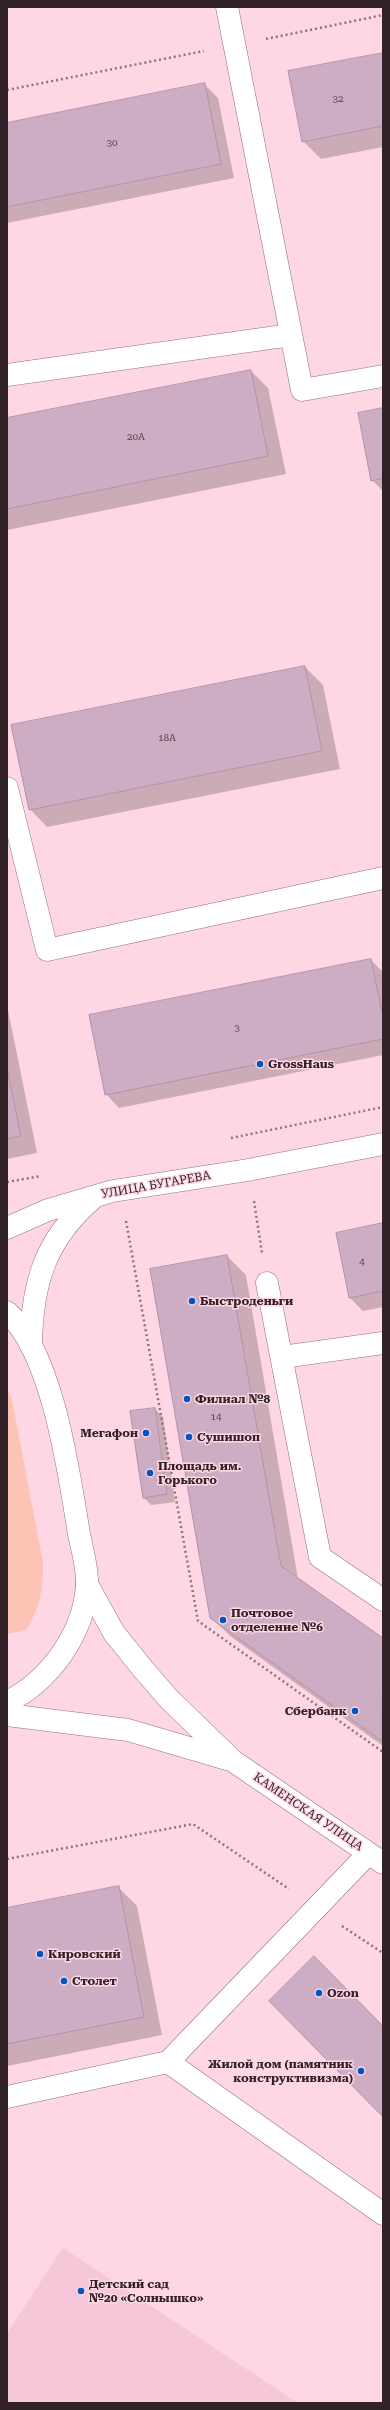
<!DOCTYPE html>
<meta charset="utf-8">
<style>
body{margin:0}
#map{position:relative;width:390px;height:2410px;overflow:hidden;background:#fed6e4;font-family:"Roboto Serif",serif}
canvas{display:block}
.frame{position:absolute;inset:0;border:8px solid #312227;pointer-events:none}
</style>
<div id="map">
<canvas width="390" height="2410"></canvas>
<div class="frame"></div>
</div>
<script>
const ctx = document.querySelector('canvas').getContext('2d');
ctx.lineJoin = 'round';
function fill(path, color) {
  ctx.fillStyle = color;
  ctx.fill(path, 'evenodd');
}
function strokePath(path, color, width, dash) {
  ctx.strokeStyle = color;
  ctx.lineWidth = width;
  ctx.lineCap = dash ? 'butt' : 'round';
  ctx.setLineDash(dash || []);
  ctx.stroke(path);
}
function drawText(font, color, halo, rows, align = 'center') {
  ctx.font = font + ' "Roboto Serif",serif';
  ctx.lineWidth = 3;
  ctx.setLineDash([]);
  ctx.textBaseline = 'middle';
  ctx.strokeStyle = halo;
  ctx.fillStyle = color;
  for (const [text, x, y, turn = 0] of rows) {
    ctx.save();
    ctx.translate(x, y);
    ctx.rotate((+turn || 0) * Math.PI / 180);
    ctx.textAlign = isNaN(turn) ? turn : align;
    if (halo) ctx.strokeText(text, 0, 0);
    ctx.fillText(text, 0, 0);
    ctx.restore();
  }
}
fill(new Path2D(`
 M63 2248 298 2403H7V2333Z`), '#f6c7d8');
fill(new Path2D(`
 M7 1387 12 1400 43 1563C43 1590 40 1607 26 1630L7 1634Z`), '#fdc3b5');
fill(new Path2D(`
 M383 54V147L321 159 303 141Z
 M204 84 218 98 234 178 7 223V124Z
 M251 371 268 388 286 474 7 530V419Z
 M383 409V491L372 480Z
 M305 667 323 685 340 769 47 827 30 809Z
 M371 960 383 972V1055L119 1108 106 1094Z
 M7 1005 37 1153 7 1159Z
 M383 1224V1307L363 1311 350 1298Z
 M227 1256 246 1275 298 1579 383 1639V1746L230 1636 211 1617Z
 M155 1409 163 1417 175 1502 151 1505 143 1497Z
 M118 1887 137 1906 162 2035 7 2066V1909Z`), '#0003');
const building = new Path2D(`
 M383 53V126L302 142 288 71Z
 M205 83 221 164 7 207V123Z
 M251 370 268 456 7 509V418Z
 M383 408V478L371 481 358 413Z
 M305 666 322 751 29 810 11 725Z
 M371 959 383 1017V1039L105 1095 89 1015Z
 M7 1068 21 1136 7 1139Z
 M383 1223V1291L349 1298 336 1233Z
 M227 1255 281 1566 383 1638 382 1741 210 1618 150 1269Z
 M155 1408 167 1494 143 1498 130 1411Z
 M119 1886 144 2017 7 2044V1908Z
 M314 1956 383 2026V2117L269 2001Z`);
fill(building, '#cdadc4');
strokePath(building, '#b293a9', 1);
const service = new Path2D(`
 M227 7 302 390 383 376
 M7 375 291 335
 M7 788 47 950 383 878
 M267 1283 320 1557 383 1600
 M282 1357 383 1343
 M368 1854 168 2062 383 2214
 M7 2097 168 2062`);
const minor = new Path2D(`
 M7 1228 48 1210 113 1191 248 1170 383 1144
 M31 1345C32 1283 45 1240 92 1199`);
const tertiary = new Path2D(`
 M87 1584 114 1633 143 1669 168 1698 233 1761 383 1863
 M7 1715 128 1730 230 1760`);
const secondary = new Path2D(`
 M7 1312C53 1354 69 1473 79 1534 82 1549 88 1569 87 1585 84 1633 50 1681 7 1702`);
strokePath(service, '#93707d', 23);
strokePath(minor, '#93707d', 23);
strokePath(tertiary, '#93707d', 23);
strokePath(secondary, '#93707d', 23);
strokePath(new Path2D(`
 M266 39 383 15
 M7 90 204 51
 M231 1138 383 1107
 M7 1182 41 1176
 M254 1201 262 1253
 M126 1221 198 1621 383 1752
 M7 1859 193 1824 289 1889
 M342 1926 383 1953`), '#8d737c', 2.5, [2, 3]);
strokePath(service, '#fff', 22);
strokePath(minor, '#fff', 22);
strokePath(tertiary, '#fff', 22);
strokePath(secondary, '#fff', 22);
for (const [x, y, r, color] of [
 [260,1064,4,"#0155bf"],
 [192,1301,4,"#0155bf"],
 [187,1399,4,"#0155bf"],
 [146,1433,4,"#0155bf"],
 [189,1437,4,"#0155bf"],
 [150,1473,4,"#0155bf"],
 [223,1620,4,"#0155bf"],
 [355,1711,4,"#0155bf"],
 [40,1954,4,"#0155bf"],
 [64,1981,4,"#0155bf"],
 [319,1993,4,"#0155bf"],
 [361,2071,4,"#0155bf"],
 [81,2291,4,"#0155bf"]
]) {
  const dot = new Path2D();
  dot.arc(x, y, r, 0, 2 * Math.PI);
  ctx.fillStyle = color;
  ctx.fill(dot);
  strokePath(dot, '#fed6e4', 1.5);
}
drawText('10px', '#58454e', null, [
 ["32",338,99],
 ["30",112,143],
 ["20А",136,437],
 ["18А",167,738],
 ["3",237,1028],
 ["4",362,1262],
 ["14",216,1417]
]);
drawText('bold 12px', '#312227', '#fed6e4', [
 ["GrossHaus",268,1064],
 ["Быстроденьги",200,1301],
 ["Филиал №8",195,1399],
 ["Мегафон",138,1433,"right"],
 ["Сушишоп",197,1437],
 ["Площадь им.",158,1466],
 ["Горького",158,1480],
 ["Почтовое",231,1613],
 ["отделение №6",231,1627],
 ["Сбербанк",347,1711,"right"],
 ["Кировский",48,1954],
 ["Столет",72,1981],
 ["Ozon",327,1993],
 ["Жилой дом (памятник",353,2064,"right"],
 ["конструктивизма)",353,2078,"right"],
 ["Детский сад",89,2284],
 ["№20 «Солнышко»",89,2298]
], 'left');
drawText('12px', '#312227', '#fed6e4', [
 ["УЛИЦА БУГАРЕВА",156,1185,-10],
 ["КАМЕНСКАЯ УЛИЦА",308,1812,34]
]);
</script>
